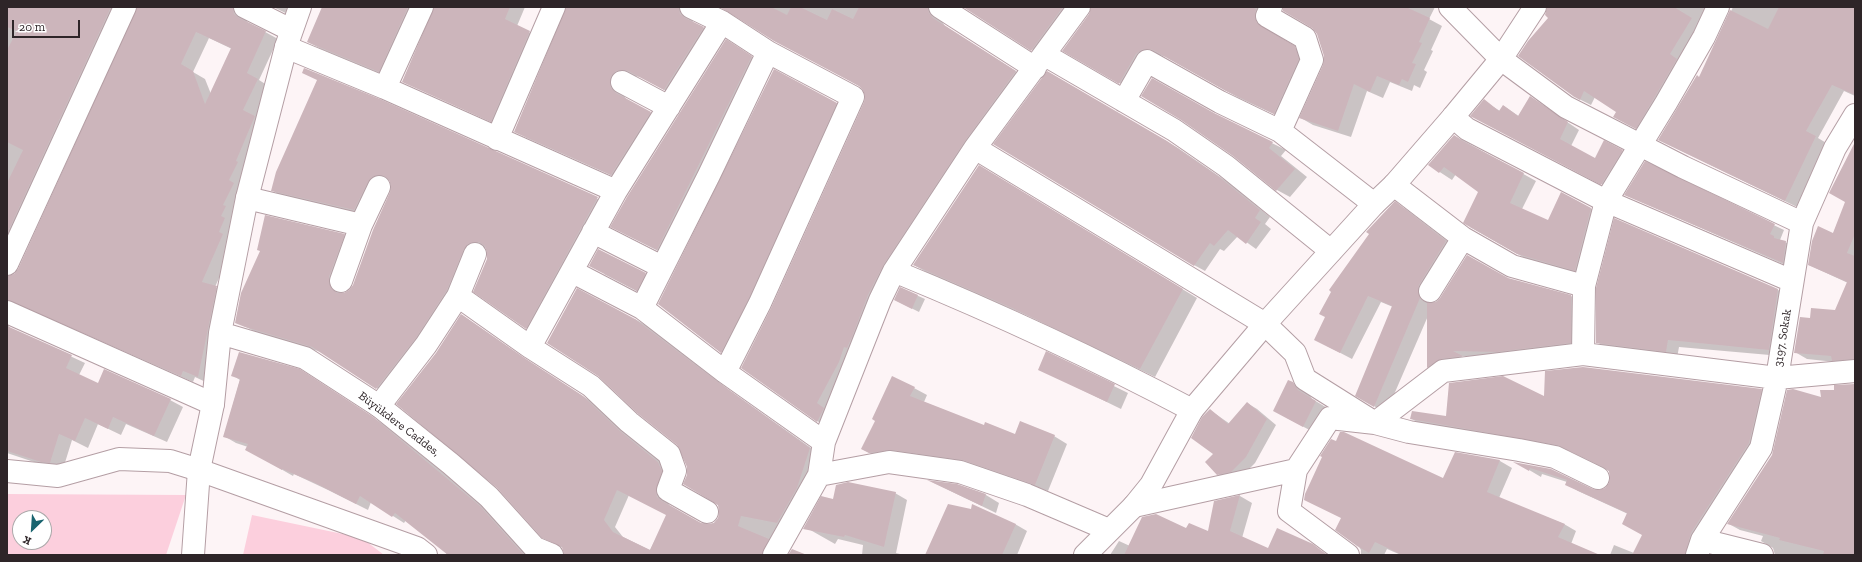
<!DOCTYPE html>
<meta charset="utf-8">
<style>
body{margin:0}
#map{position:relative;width:1862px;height:562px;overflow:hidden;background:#fdf4f6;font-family:"Zilla Slab",serif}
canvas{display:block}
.frame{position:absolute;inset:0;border:8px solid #2e2528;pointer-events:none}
.north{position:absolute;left:12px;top:510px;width:40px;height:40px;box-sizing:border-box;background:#fff;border:1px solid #aba8a9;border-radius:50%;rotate:205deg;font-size:11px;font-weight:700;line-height:16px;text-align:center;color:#2e2528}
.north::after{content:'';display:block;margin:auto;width:14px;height:18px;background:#19646f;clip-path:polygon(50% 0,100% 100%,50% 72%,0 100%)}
.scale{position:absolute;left:12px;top:20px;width:68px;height:18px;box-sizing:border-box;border:2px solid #2e2528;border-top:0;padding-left:5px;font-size:12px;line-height:14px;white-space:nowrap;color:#2e2528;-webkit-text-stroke:3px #fff;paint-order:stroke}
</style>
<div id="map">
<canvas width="1862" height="562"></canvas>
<div class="frame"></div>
<div class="north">K</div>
<div class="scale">20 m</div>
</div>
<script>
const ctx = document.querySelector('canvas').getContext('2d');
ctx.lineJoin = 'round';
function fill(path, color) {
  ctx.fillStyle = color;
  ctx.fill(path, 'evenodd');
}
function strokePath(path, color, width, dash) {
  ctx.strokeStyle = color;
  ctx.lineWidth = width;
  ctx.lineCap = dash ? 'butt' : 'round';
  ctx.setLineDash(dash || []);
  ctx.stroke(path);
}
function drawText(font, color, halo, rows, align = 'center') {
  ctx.font = font + ' "Zilla Slab",serif';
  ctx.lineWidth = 3;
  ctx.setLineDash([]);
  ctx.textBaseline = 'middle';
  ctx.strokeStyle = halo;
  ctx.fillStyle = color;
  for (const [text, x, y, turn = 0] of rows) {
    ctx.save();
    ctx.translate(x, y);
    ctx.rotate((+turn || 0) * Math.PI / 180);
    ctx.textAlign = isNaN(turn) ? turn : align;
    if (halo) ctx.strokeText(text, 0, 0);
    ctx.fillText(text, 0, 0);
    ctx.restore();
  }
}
fill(new Path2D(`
 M7 494 186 495 166 555H7ZM20 518H44V542H20Z
 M252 515 362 538 384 555H243Z`), '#fccfdd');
fill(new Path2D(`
 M7 7H128L7 271Z
 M138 7H248L245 15 247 22 278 39 259 80 270 87 256 117 267 124 235 242 215 287 229 295 210 384 195 377 193 382 25 307 15 308 7 303V273L8 277 14 275 19 270ZM209 38 232 49 211 94 205 79 193 72Z
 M273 7H298L294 17Z
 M323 7H424L391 78 321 49 308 42Z
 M435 7H525L517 26 542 39 504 128 403 81Z
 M567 7H694L691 16 693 22 716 35 677 97 641 77 634 76 622 90 624 96 627 100 663 120 624 181 527 138 515 131Z
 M719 7H942L941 20 945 26 1028 79 896 271 830 428 817 421 772 309 865 102 866 96 861 87Z
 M965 7H1081L1044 57Z
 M1092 7H1273L1267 24 1269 30 1273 35 1307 55 1287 120 1239 98 1166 57 1160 55 1154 57 1132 90 1064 50 1090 15Z
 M1284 7H1435L1429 19 1442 26 1431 50 1433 51 1424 70 1427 72 1420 88 1414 85 1412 91 1390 82 1383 98 1367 91 1351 137 1313 125 1301 118 1324 65 1325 56 1318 33 1312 26Z
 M1552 7H1715L1647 134 1625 123 1618 112 1595 97 1591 105 1573 96 1550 18Z
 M1733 7H1855V96L1844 91 1818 138 1828 144 1797 207 1659 140 1700 78Z
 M737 47 763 64 668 256 623 233Z
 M1048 72 1178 148 1229 183 1270 217 1265 224 1271 229 1256 249 1238 236 1224 251 1220 249 1205 271 1194 265Z
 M1530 97 1579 130 1571 146 1595 159 1622 151 1633 157 1613 190 1483 121 1484 101 1500 111 1504 106 1520 117Z
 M380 100 609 204 537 334 526 328 488 259V253L486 248 484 247 478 250 388 395 321 352 258 333 236 322 344 235 355 241 339 290 341 294 350 291 354 286 391 192 392 185 389 180 383 182 365 216 283 197 272 190Z
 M836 103 846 109 730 357 721 352Z
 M1213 114 1286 150 1281 156 1307 177 1290 197 1277 190Z
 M1455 136 1536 181 1522 209 1548 222 1562 193 1603 215 1587 277 1530 261 1470 227 1479 192 1456 174 1452 180 1429 165Z
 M1855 144V366L1844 367 1835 362 1807 359 1795 352 1811 319 1836 311 1848 283 1809 265 1833 234 1846 202Z
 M1645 163 1784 230 1780 240 1796 247 1792 268 1626 195Z
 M993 174 1197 298 1155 377 1028 316 928 273 914 265Z
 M1395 203 1407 210 1458 249 1429 298 1431 303 1508 279 1571 296 1581 302 1580 348 1507 357 1461 356 1470 361 1437 372 1428 367V316L1386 413 1374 406 1393 307 1381 302 1352 359 1327 346Z
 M1615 220 1778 290 1790 297 1781 356 1679 347 1677 358 1609 349 1597 342Z
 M604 274H645L659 281 650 298Z
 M901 288 925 299 919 312 895 300Z
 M462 315 534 365 595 404 632 439 670 469 667 499 669 505 701 524 708 525 714 523 719 518 720 512 719 506 688 476V467L635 319 647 326 729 390 821 455 775 555H565L563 548 555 544 437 353ZM629 495 668 515 650 550 623 537 615 527Z
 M7 323 10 328 85 363 79 375 98 384 170 400 183 407 167 442 126 424 121 435 98 424 88 448 72 440 63 469H55L7 453Z
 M1047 353 1128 393 1121 409 1039 369Z
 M232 375 311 377 383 424 454 481 492 514 529 555H446L447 552 406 520 404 523 371 502 368 510 328 490 294 474 293 476 246 449 248 447 236 443 224 436 240 380Z
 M1292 383 1307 391 1312 399 1329 409 1317 434 1287 418Z
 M1855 385V555H1775L1773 548 1761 541 1763 536 1740 530 1729 524 1822 398 1835 391Z
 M914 388 927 395 924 402 984 426 1016 436H1054L1067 444 1048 491 976 467 875 456 862 449Z
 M1761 390 1774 397 1698 555H1610L1614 545 1634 553 1643 535 1628 514 1578 491 1566 484 1567 482 1542 474 1541 477 1519 464 1551 470 1592 490 1599 491 1606 489 1610 484 1611 477 1609 471 1571 451 1424 426 1412 419 1447 417 1545 398Z
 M1247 403 1257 409 1276 425 1255 463 1241 477 1228 480 1218 474 1210 410 1230 424Z
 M1456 453 1500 461 1512 468 1499 498 1564 524 1576 531 1571 544 1598 555H1401L1387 549 1384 555H1361V550L1342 518 1305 499 1443 479Z
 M932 482 957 485 986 495 999 503 996 513Z
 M895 493 907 500 896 553 904 555H862L863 545 838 539 835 544 805 527 834 500Z
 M1240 496 1252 503 1242 538 1269 550 1312 545 1328 555H1110L1119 541 1130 546 1187 530 1209 533 1215 502Z
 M1015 524 1027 531 1017 555H926Z`), '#0003');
fill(new Path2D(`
 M7 7H111L7 234V183L23 150 7 142V50L17 31 7 27Z
 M137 7H233L234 14 239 18 266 31 247 73 258 79 243 110 255 116 236 161 238 162 229 180 234 183 223 205 226 206 221 216 225 218 219 232 223 234 202 282 217 286 198 377 183 371 181 376 7 300V276L14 274 18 269ZM196 32 231 48 205 104 193 71 181 64Z
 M322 7H408L379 72 307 42Z
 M434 7H510L505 19 530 31 491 122 402 82Z
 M566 7H679L680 14 685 18 704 27 664 90 628 71 621 70 616 71 611 76 610 83 611 88 616 93 651 112 611 175 514 132Z
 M720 7H771L787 15 791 7H800L827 20 832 9 853 19 859 7H928L929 13 933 18 1016 71 965 141 884 264 868 295 852 337 847 348 844 347 839 362 817 403 824 408 817 422 741 368 771 308 864 102 865 96 863 90 859 86 774 41Z
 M963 7H1063L1031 51Z
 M1091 7H1252L1256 9 1255 17 1257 23 1295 46 1299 59 1274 114 1226 91 1153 50 1147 49 1141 50 1136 54 1119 84 1062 51 1089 14Z
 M1283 7H1406L1430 18 1419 42 1422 43 1412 63 1416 64 1408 82 1402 79 1399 85 1377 76 1370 92 1354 84 1338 131 1299 118 1323 65 1324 56 1317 34 1312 28 1283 11Z
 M1547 7H1674L1692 18 1670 54 1677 59 1636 129 1613 117 1616 112 1584 91 1580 100 1573 96 1518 56 1528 41 1548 18 1545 15Z
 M1779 7H1855V95L1832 85 1806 131 1816 136 1785 201 1658 140 1697 75 1699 77 1730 10 1768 29Z
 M726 39 752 56 657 250 610 227 627 197Z
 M304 68 380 99 598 197 526 329 473 292 487 259V253L485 246 479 242H474L468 244 464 249 447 290 416 338 376 389 312 347 245 327 235 323 241 293 260 251 257 250 265 215 345 234 329 277V283L332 289 337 293H344L349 290 353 285 373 230 390 192 391 186 389 180 384 176 378 175 372 177 368 182 354 210 271 191 276 172 317 80 302 73Z
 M774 69 837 103 749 298 721 353 658 304Z
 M1047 71 1167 141 1218 176 1260 210 1255 218 1261 222 1246 244 1228 230 1214 246 1210 243 1194 266 993 144Z
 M1152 78 1214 113 1273 142 1269 148 1295 169 1276 191 1233 156 1181 120 1141 96Z
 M1530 96 1568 122 1560 139 1595 158 1604 140 1623 150 1601 185 1470 116 1484 99 1499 111 1503 105 1518 116Z
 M1454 135 1461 140 1524 173 1510 203 1548 220 1561 192 1591 208 1575 271 1517 254 1463 223 1478 192 1444 167 1439 173 1428 165Z
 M1855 142V234L1847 253 1855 256V359L1832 361 1831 356 1794 353 1800 317 1810 318 1811 308 1835 310 1847 282 1808 265 1812 241 1818 226 1833 233 1845 202 1829 193Z
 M1645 161 1775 224 1770 234 1774 236V238L1786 241 1783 263 1624 195Z
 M979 165 1183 289 1140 369 1012 308 913 265Z
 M1395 201 1446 241 1419 285 1418 291 1420 298 1374 407 1355 396 1392 306 1368 296 1340 353 1314 340 1325 317 1319 314 1331 292 1329 290 1369 234 1366 232Z
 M1614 218 1778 289 1769 350 1668 340 1666 352 1596 343V288Z
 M598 249 646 273 637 291 589 266Z
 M1467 255 1508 278 1571 295V343L1497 352 1453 351 1463 356 1441 359 1427 368V303L1436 302 1440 298Z
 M900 287 918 295 912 309 894 300Z
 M577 288 635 319 718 382 810 448 797 488 777 523 741 516 738 526 769 539 762 555H564L562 547 542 538 497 488 396 404 436 353 461 314 523 357 583 396 620 431 658 462 662 471 656 491 657 497 662 501 701 523 708 524 714 523 718 518 719 512 718 505 683 484 687 475V467L677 445 637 413 598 376 547 343ZM617 490 666 515 650 550 613 532 604 520Z
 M7 326 72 355 66 368 98 383 104 369 171 399 154 436 113 417 108 429 85 418 75 441 59 434 50 463 41 462 7 451Z
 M1046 351 1115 384 1107 402 1038 370Z
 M239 352 300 369 372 416 480 506 524 555H448L395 513 392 517 360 496 356 504 315 483 282 469V470L245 450 248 444 223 437 240 379 231 376Z
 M1583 367 1762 389 1749 443 1691 533 1685 555H1632L1642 535 1622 524 1627 513 1565 485 1567 480 1530 468 1529 471 1513 462 1551 469 1593 489 1598 490 1605 488 1609 483 1610 478 1609 471 1603 467 1557 445 1410 419 1412 411 1446 416 1449 383 1503 376 1544 396 1545 371Z
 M892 376 915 387 910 396 984 425 985 422 1015 434 1020 421 1055 435 1035 485 962 460 891 450 869 453 861 449 875 421 872 419Z
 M1288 380 1293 382 1298 390 1316 401 1303 427 1273 411Z
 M1855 384V555H1823L1824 551 1779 540 1780 538 1727 524 1772 455 1787 390 1793 389 1821 397 1820 390H1834V385Z
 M1247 402 1267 419 1246 457 1231 472 1217 475 1205 462 1213 454 1191 438 1202 417 1210 409 1228 424Z
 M1340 432H1344L1443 478 1455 452 1500 460 1487 492 1565 524 1558 537 1600 555H1402L1375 542 1369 553 1357 546 1335 530 1341 518 1304 500 1305 494 1322 457 1320 456 1331 439 1336 441Z
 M927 480 957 484 986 494 982 506Z
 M848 482 896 492 884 547 845 535 844 537 803 529 821 496 833 499 836 485Z
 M1240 495 1230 531 1268 548 1277 528 1313 544 1327 555H1124L1142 517 1156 514 1186 528 1189 523 1208 531 1214 501Z
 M948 504 971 509 972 504 1016 524 1002 555H925Z
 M792 549 807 555H788Z`), '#ccb5bb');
const minor = new Path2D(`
 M245 7 291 30
 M691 7 722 22 768 52 853 97 760 303 725 372
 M940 7 1035 68
 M1271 7 1267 16 1305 38 1312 60 1280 131
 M1450 7 1501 59 1566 107 1683 167 1802 223
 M286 47 385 88 616 191
 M1045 55 1174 130 1226 166 1331 251
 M622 82 669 107
 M385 88 422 7
 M1124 101 1147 61 1220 102 1280 131 1374 204
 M1453 117 1467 129 1606 201 1792 281
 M497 139 554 7
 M975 148 1265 324 1295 353 1305 379 1375 423 1409 432 1519 450 1555 457 1598 478
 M1394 185 1463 238 1512 266 1584 286
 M247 198 361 225
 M593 232 662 267
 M7 264 125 7
 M894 271C996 313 1094 358 1192 410
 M573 272 642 308 725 372 824 442
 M341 281 361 225 379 187
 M1430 291 1463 238
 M458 296 530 347 591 386 629 422 669 454 675 471 668 490 707 512
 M642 308 709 175 768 52
 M7 312 213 404
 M530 347 616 191 722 22
 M1583 354 1584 286 1606 201 1666 103 1704 37 1718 7
 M379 406 426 345 458 296 475 254
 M1296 470 1289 511 1348 555
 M7 471 58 476 119 459 170 461 199 470 417 548 426 555
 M819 475 889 462 960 472 1027 495 1109 530
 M1134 506 1296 470 1330 418 1375 423 1443 371 1583 354 1777 378 1855 371
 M1702 540 1762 555
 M774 555 819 475 824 442 880 300 894 271 975 148 1079 7
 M1697 555 1702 540 1761 448 1777 378 1802 223 1835 148 1855 115`);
const tertiary = new Path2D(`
 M220 333 305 358 379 406 451 464 489 497 535 548 552 555
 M193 555 199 470 213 404 220 333 247 198 286 47 300 7
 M1085 555 1134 506 1151 485 1192 410 1265 324 1374 204 1394 185 1453 117 1501 59 1535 7`);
strokePath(minor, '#b49ea4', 24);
strokePath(tertiary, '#b49ea4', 24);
strokePath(minor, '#fff', 22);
strokePath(tertiary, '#fff', 22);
drawText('12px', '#2e2528', '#fff', [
 ["3197. Sokak",1783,338,-81],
 ["Büyükdere Caddes,",399,424,37]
]);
</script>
